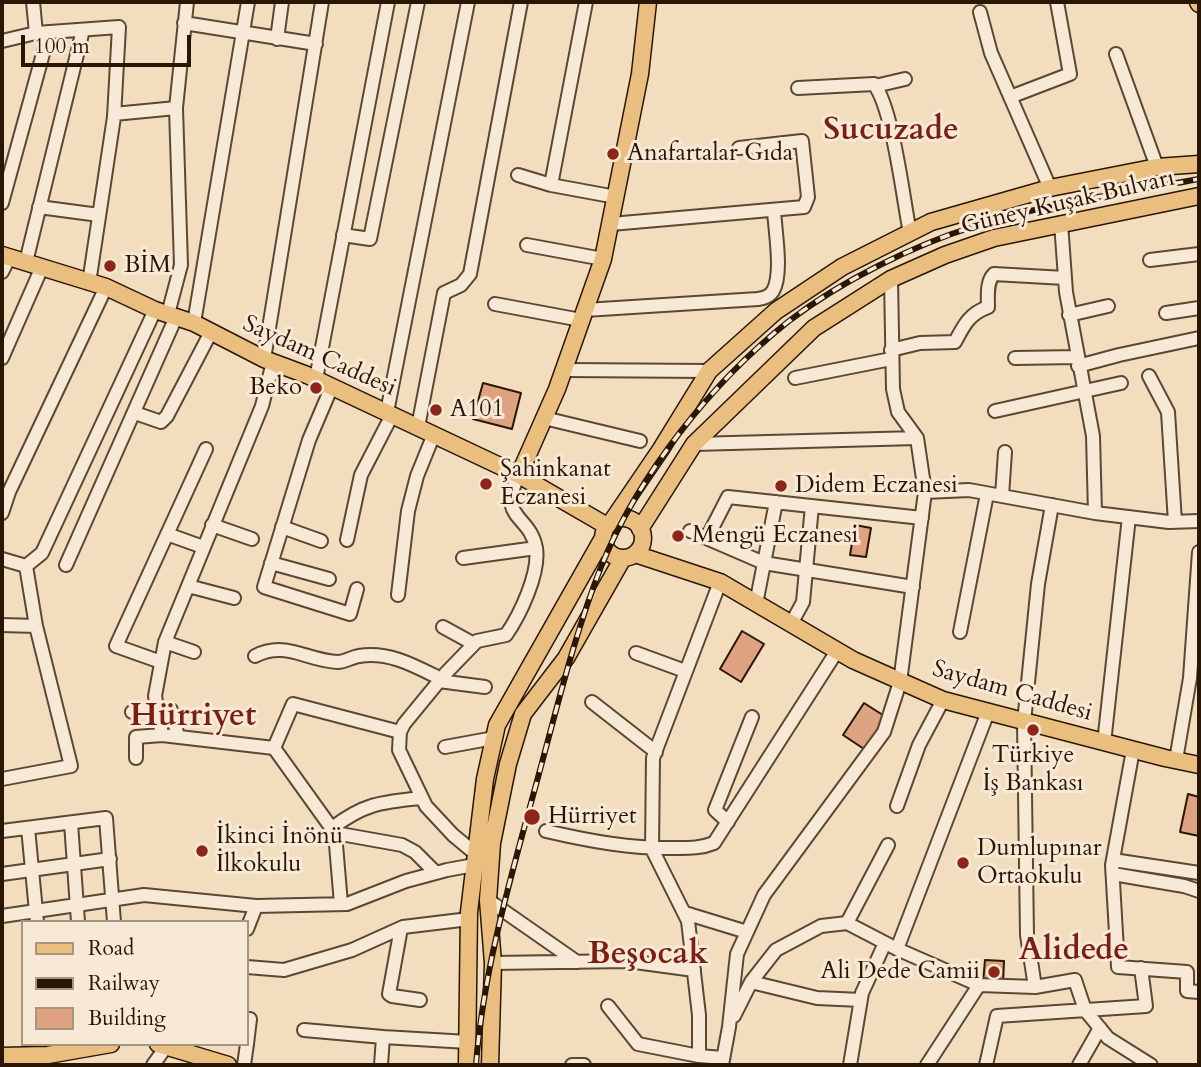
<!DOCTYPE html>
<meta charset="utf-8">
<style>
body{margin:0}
#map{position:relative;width:1201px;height:1067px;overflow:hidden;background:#f2ddbe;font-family:Cardo,serif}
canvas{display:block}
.frame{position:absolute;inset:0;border:4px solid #291604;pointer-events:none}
.legend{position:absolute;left:21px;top:920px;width:228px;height:126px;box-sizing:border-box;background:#f7e9d5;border:2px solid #a59581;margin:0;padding:9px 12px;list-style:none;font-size:21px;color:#291604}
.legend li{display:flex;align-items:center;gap:14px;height:35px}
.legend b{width:35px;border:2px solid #a59581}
.scale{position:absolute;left:21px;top:35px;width:170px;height:32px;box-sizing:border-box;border:4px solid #291604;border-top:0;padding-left:9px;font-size:21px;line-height:24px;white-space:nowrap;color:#291604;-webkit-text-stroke:5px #f7e9d5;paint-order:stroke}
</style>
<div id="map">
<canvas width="1201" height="1067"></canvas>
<div class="frame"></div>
<ul class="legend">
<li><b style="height:9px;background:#e9be7f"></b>Road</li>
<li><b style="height:9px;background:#291604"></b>Railway</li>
<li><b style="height:19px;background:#dea280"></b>Building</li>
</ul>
<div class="scale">100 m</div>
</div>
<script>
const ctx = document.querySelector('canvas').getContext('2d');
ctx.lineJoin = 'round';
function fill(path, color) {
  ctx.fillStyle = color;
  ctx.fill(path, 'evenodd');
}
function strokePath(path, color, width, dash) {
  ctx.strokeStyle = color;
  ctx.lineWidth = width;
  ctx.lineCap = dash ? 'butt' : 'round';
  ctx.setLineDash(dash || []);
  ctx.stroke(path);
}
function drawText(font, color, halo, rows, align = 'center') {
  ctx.font = font + ' Cardo,serif';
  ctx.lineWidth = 6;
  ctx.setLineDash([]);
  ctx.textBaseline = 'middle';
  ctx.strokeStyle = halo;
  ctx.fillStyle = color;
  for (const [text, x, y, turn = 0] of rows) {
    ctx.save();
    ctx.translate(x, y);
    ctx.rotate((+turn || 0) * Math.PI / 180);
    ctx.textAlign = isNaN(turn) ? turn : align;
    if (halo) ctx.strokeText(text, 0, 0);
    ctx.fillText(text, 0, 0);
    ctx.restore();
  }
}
const building = new Path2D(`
 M483 383 521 393 512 429 473 419Z
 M855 525 871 528 866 557 850 555Z
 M742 631 764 644 741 682 720 669Z
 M864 703 886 717 864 749 843 735Z
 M1188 794 1199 797V836L1180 832Z
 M985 960 1004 961 1003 984 983 983Z`);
fill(building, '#dea280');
strokePath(building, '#291604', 2);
const minor = new Path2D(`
 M33 2 36 33
 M980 12 991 53 1050 188
 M184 23 316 44
 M277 39 282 2
 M2 41 36 33 119 27 114 117 89 283
 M1116 54 1157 167
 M875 86 905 79
 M798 88 874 84C893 109 903 198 910 233
 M1010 97 1070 74 1057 2
 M114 114 176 108
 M518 175 551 185 616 197
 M551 185 586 2
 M2 203 49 32
 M39 207 99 215
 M1061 223 1066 292 1093 436 1095 513
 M611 224 804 207 808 197 802 141 739 148
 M343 235 370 239 418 2
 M527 245 603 259
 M1150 260 1199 254
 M26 262 83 30
 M2 272 9 258
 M495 304 581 320
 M585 310 758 299C764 298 769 297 773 291 783 274 775 231 774 210
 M1166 313 1199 308
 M168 314 181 265 176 108 187 2
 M1069 315 1108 306
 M194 323 248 2
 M891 350 920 343 955 342C964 325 969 314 988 307 988 297 986 282 994 274L1065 278
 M2 358 42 267
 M1015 358 1077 357
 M264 359 322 2
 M1078 366 1119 355 1199 338
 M564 370 709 371
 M1149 376 1168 412 1175 522
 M795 378 891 359
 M316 379 388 2
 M332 386 309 440 264 587 350 614 357 589
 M995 411 1121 383
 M387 412 468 2
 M135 413 161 422 167 416 211 332
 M544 418 640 441
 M418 427 444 293 461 285 470 274 521 2
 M694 444 917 438
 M925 492 969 490 1095 513 1169 522 1199 521
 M1002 496 1005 452
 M2 513 9 492 106 287
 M212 525 252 539
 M282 527 321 541
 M690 531 764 563 913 587
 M167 534 203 547
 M707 538 728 497 922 518
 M347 540 361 475 392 415
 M463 558 536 548
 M2 559 26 566 42 553 155 310
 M271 563 329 579
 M66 565 176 317
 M720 582 653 758 652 849 688 921 699 1015V1056L723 1058
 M188 586 234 598
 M398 595 408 511 417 476 434 434
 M756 604 776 502
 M791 624 803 602 812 506
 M2 625 36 626
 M443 627 474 644
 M960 632 987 494
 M165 642 194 652
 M636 653 685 671
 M255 656C286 640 307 661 338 662 345 662 352 657 359 656 389 651 415 666 441 679
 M161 662 116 646 206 449
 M439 681 485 687
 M592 702 656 752
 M171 710 178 736
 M132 712 157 706
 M162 735 155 696 165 642 262 406 273 362
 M1104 743 1129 517
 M445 747 494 738
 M274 748 293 704 400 732
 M1133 750 1112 865 1118 967 1187 972V991L1199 992
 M136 758V737L162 735 274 748 335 833 402 845 415 852 436 873
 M1176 760 1190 678 1199 552
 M2 779 71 766 36 626 26 566
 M897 806 919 745 943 700
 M728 822 715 810 752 717
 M71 823 78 922
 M28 828 37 922
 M332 828C365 803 382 802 422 798
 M2 831 106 818 114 922
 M546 831C589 841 632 849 677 848 690 848 702 848 714 843L837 651
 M335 833 341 904
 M476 854 453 835 426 806 399 750 400 732 404 724 445 674 477 641 506 635C520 615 540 573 536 548 530 514 496 519 519 475
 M1113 860 1199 873
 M2 874 110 859
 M1113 874 1184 886 1199 891
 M488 900 577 962
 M685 913 747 932
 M2 916 144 895 256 906 347 904 406 881 447 870 474 865
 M847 923 888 845
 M401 928 389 994 392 996 420 1000
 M247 929 256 906
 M897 949 988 712
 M493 963 628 961 694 970
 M247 967 284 970 352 950 403 927 469 919
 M751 982 817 998 861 1000
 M1035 987 1027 935 1024 722 1038 584 1052 505
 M608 1006 638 1044 699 1056
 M734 1016 751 982 776 950 821 926 847 923 897 949 979 985 1035 987 1075 980 1085 1010 1108 1038 1151 1065
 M304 1030 383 1037 381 1065
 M383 1037 468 1042
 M247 1044 250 1019
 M153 1065 168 1044
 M244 1065 247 1044
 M572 1065H584
 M722 1065 729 1027 737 954 764 895 884 732 900 682 925 492 917 438 898 412 893 389 891 279
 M850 1065 862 993 885 943
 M927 1065 979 985
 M986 1065 997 1016 1146 1006 1141 968
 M1079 1065 1100 1028`);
const major = new Path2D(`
 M1198 2 1199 4
 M2 255 106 287 155 310 194 323 264 359 307 375 519 475 607 526
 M519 475 557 389 603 259 640 74 648 2
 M603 538a20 20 0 1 1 40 0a20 20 0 1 1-40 0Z
 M612 521 661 449 709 371 776 311 842 267 931 222 1050 188 1157 167 1199 164
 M640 529 694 444 814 328 891 279 945 255 994 238 1199 196
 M635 554 720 582 853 660 943 700 1165 758 1199 765
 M158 1044 228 1065
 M2 1056 48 1055 111 1044
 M467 1065 469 912 485 779 497 725 603 538
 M490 1065 493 963 488 900 492 843 508 764 523 714 566 658 623 558`);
strokePath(minor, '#5b4832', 16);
strokePath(major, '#291604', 19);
strokePath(minor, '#f7e9d5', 12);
strokePath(major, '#e9be7f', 16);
const rail = new Path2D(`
 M476 1065C484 960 517 857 544 755 561 692 577 628 601 567 638 475 712 382 789 321 841 281 912 246 975 226 1048 203 1124 193 1199 179`);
strokePath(rail, '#291604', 6);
strokePath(rail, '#f7e9d5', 3.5, [10]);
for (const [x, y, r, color] of [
 [613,154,7,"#8f2418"],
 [110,266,7,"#8f2418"],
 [316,388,7,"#8f2418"],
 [436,410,7,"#8f2418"],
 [486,484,7,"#8f2418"],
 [781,486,7,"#8f2418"],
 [678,536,7,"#8f2418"],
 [1033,730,7,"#8f2418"],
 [532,817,9,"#8f2418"],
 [202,851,7,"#8f2418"],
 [963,863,7,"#8f2418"],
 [994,972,7,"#8f2418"]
]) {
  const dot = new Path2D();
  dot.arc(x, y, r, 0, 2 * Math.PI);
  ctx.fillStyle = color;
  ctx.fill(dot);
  strokePath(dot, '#f7e9d5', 2.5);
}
drawText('24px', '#291604', '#f7e9d5', [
 ["Anafartalar Gıda",627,154],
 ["BİM",124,266],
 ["Beko",302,388,"right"],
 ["A101",450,410],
 ["Şahinkanat",500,470],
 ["Eczanesi",500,498],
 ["Didem Eczanesi",795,486],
 ["Mengü Eczanesi",692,536],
 ["Türkiye",1033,756,"center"],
 ["İş Bankası",1033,784,"center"],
 ["Hürriyet",548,817],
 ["İkinci İnönü",216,837],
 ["İlkokulu",216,865],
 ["Dumlupınar",977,849],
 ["Ortaokulu",977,877],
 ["Ali Dede Camii",980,972,"right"]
], 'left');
drawText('24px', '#291604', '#f7e9d5', [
 ["Güney Kuşak Bulvarı",1068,203,-13],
 ["Saydam Caddesi",319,357,24],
 ["Saydam Caddesi",1012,692,16]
]);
drawText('bold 32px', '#7a1f14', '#f7e9d5', [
 ["Sucuzade",891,132],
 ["Hürriyet",193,718],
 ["Alidede",1074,952],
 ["Beşocak",648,956]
]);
</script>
